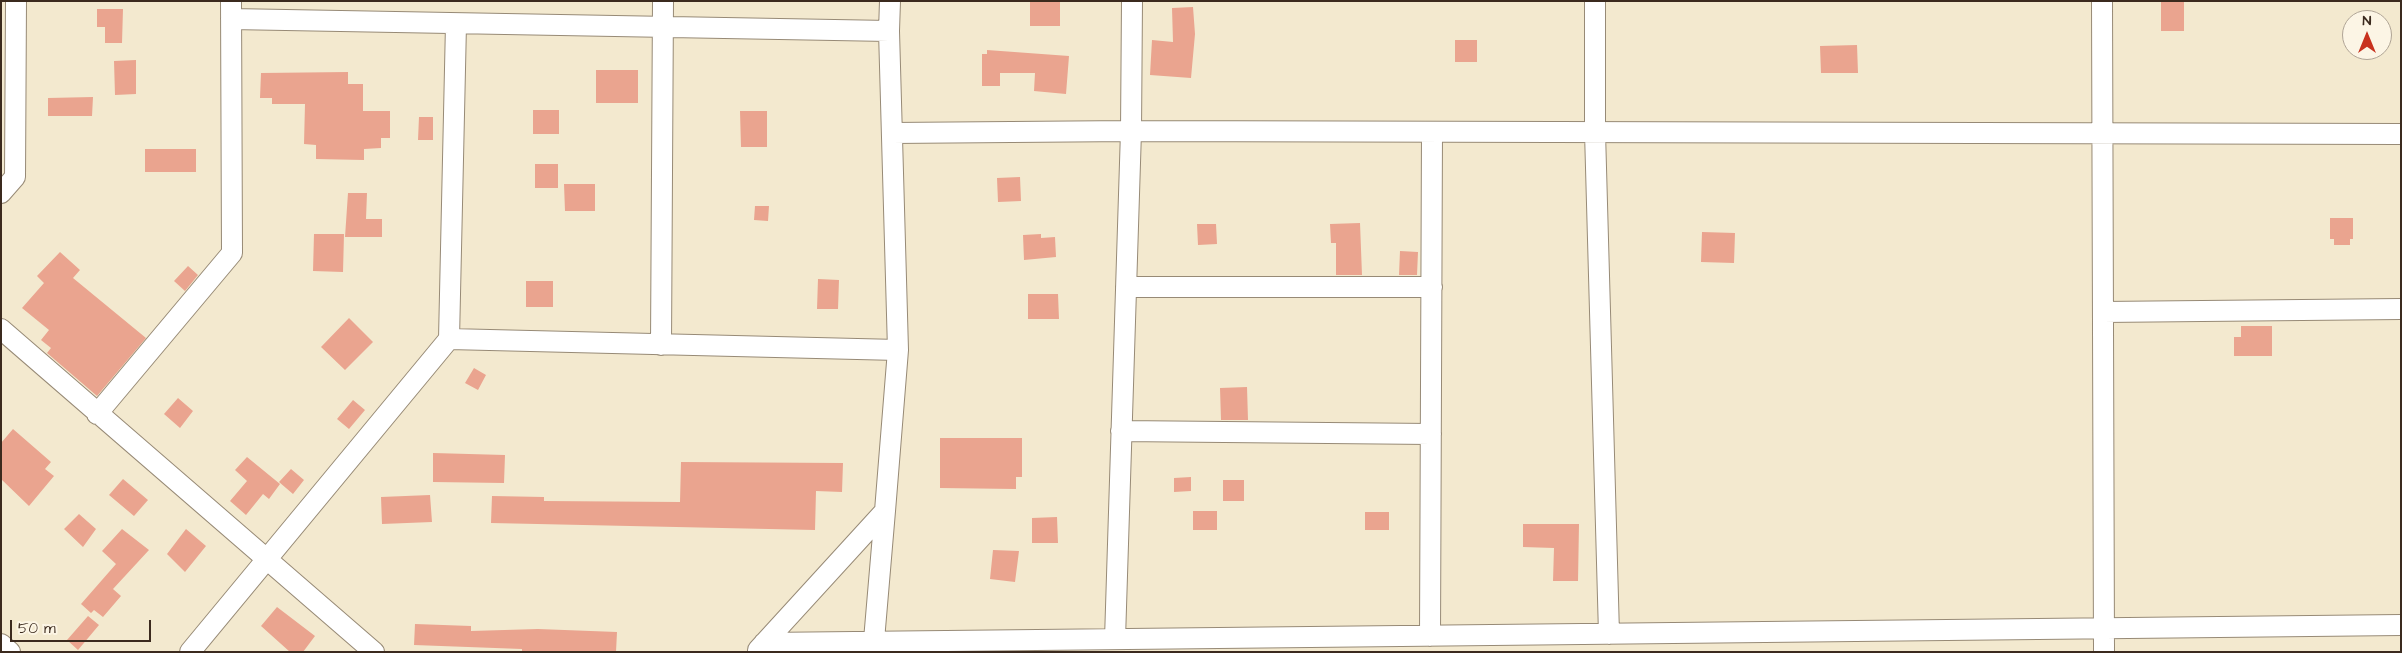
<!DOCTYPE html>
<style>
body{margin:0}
#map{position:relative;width:2402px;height:653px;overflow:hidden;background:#f3e9cf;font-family:"Architects Daughter",sans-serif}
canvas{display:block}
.frame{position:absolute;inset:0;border:2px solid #3b2a1e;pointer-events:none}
.north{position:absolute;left:2342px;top:10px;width:50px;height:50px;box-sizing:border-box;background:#fcf5e5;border:1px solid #afa495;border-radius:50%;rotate:0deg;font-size:14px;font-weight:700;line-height:20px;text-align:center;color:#3b2a1e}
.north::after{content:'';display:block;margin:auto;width:18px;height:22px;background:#c8321e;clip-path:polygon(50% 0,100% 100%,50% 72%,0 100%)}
.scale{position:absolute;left:10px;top:620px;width:141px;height:22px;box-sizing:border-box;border:2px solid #3b2a1e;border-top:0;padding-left:6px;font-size:15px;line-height:18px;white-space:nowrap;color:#3b2a1e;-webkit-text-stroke:4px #fcf5e5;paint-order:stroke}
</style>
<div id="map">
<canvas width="2402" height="653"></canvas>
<div class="frame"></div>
<div class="north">N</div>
<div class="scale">50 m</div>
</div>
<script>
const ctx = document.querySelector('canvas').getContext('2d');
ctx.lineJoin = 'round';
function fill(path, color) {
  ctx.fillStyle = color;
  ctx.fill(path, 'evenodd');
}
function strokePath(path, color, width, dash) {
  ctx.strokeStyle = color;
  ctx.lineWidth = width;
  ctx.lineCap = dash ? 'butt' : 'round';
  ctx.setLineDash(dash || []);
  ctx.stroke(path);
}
fill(new Path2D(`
 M1030 1H1060V26H1030Z
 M2161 1H2184V31H2161Z
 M1193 7 1195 34 1191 78 1150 75 1152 40 1173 42 1172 8Z
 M97 9H123L122 43H105V27H97Z
 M1455 40H1477V62H1455Z
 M1857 45 1858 73H1821L1820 46Z
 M987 50 1069 56 1066 94 1034 91 1035 73H1000V86H982V54H987Z
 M136 60V94L115 95 114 61Z
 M596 70H638V103H596Z
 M348 72V84H363V111H390V138H381V148L364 149V160L316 159V145L304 144 305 104H272V98H260L261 73Z
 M93 97 92 116H48V98Z
 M533 110H559V134H533Z
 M740 111H767V147H741Z
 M419 117H433V140H418Z
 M145 149H196V172H145Z
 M535 164H558V188H535Z
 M1020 177 1021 201 998 202 997 178Z
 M564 184H595V211H565Z
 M348 193H367L366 219H382V237H345Z
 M755 206H769L768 221 754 220Z
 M2330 218H2353V239H2350V245H2334V239H2330Z
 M1360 223 1362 275H1336V243H1331L1330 224Z
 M1197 224H1216L1217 244 1198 245Z
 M1702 232 1735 233 1734 263 1701 262Z
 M314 234H344L343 272 313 271Z
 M1041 234V238L1055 237 1056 257 1024 260 1023 235Z
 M1400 251 1418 252 1417 275H1399Z
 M60 252 80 270 73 278 146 338 97 396 47 353 51 348 41 340 49 330 22 308 44 283 37 276Z
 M188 266 198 275 185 291 174 281Z
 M818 279 839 280 838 309H817Z
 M526 281H553V307H526Z
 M1028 294H1058L1059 319H1028Z
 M349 318 373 342 345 370 321 347Z
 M2241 326H2272V356H2234V337H2241Z
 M474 368 486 375 478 390 465 383Z
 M1247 387 1248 420H1221L1220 388Z
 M178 398 193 411 180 428 164 414Z
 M353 400 365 410 349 429 337 419Z
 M13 429 51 462 45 469 54 476 29 506 1 479V443Z
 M940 438H1022V477H1016V489L940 488Z
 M433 453 505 455 504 483 433 482Z
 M247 457 280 484 269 499 263 494 246 515 230 501 247 481 235 470Z
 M681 462 843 463 842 492 816 491 815 530 491 523 492 496 544 497V501L680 502Z
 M291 469 304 480 293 494 279 482Z
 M1191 477V491L1174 492V478Z
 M123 479 148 500 134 516 109 495Z
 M1223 480H1244V501H1223Z
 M430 495 432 522 382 524 381 497Z
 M1193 511H1217V530H1193Z
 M1365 512H1389V530H1365Z
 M79 514 96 529 83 547 64 529Z
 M1057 517 1058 543H1032V518Z
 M1523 524H1579L1578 581H1553L1554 548 1523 547Z
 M122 529 149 550 113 589 121 596 103 617 94 610 91 613 81 604 116 564 102 551Z
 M186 529 206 546 185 572 167 554Z
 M993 550 1019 551 1015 582 990 579Z
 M277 607 315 636 303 652H290L261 626Z
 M88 616 99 625 78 650 67 640Z
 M415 624 471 626V631L538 629 617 632 616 652 522 651V649L414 645Z`), '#eaa48f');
const street = new Path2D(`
 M1595 1V132L1609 634
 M2102 1 2104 652
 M231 19C450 24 670 26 889 31
 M892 133 1131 131 2401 134
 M1 193 15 177 16 1
 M1126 287H1432
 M2103 312 2401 309
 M1 329 374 652
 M449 339 898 350
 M661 345 663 1
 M97 414 232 253 231 1
 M1121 431 1431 434
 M1430 636 1432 132
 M1115 639 1131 131 1132 1
 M764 643 2401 625
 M1 644 10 652
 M758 650 885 511 898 350 889 31 890 1
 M190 652 449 339 456 24
 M873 652 885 511`);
strokePath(street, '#978a76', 22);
strokePath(street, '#fff', 20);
</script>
